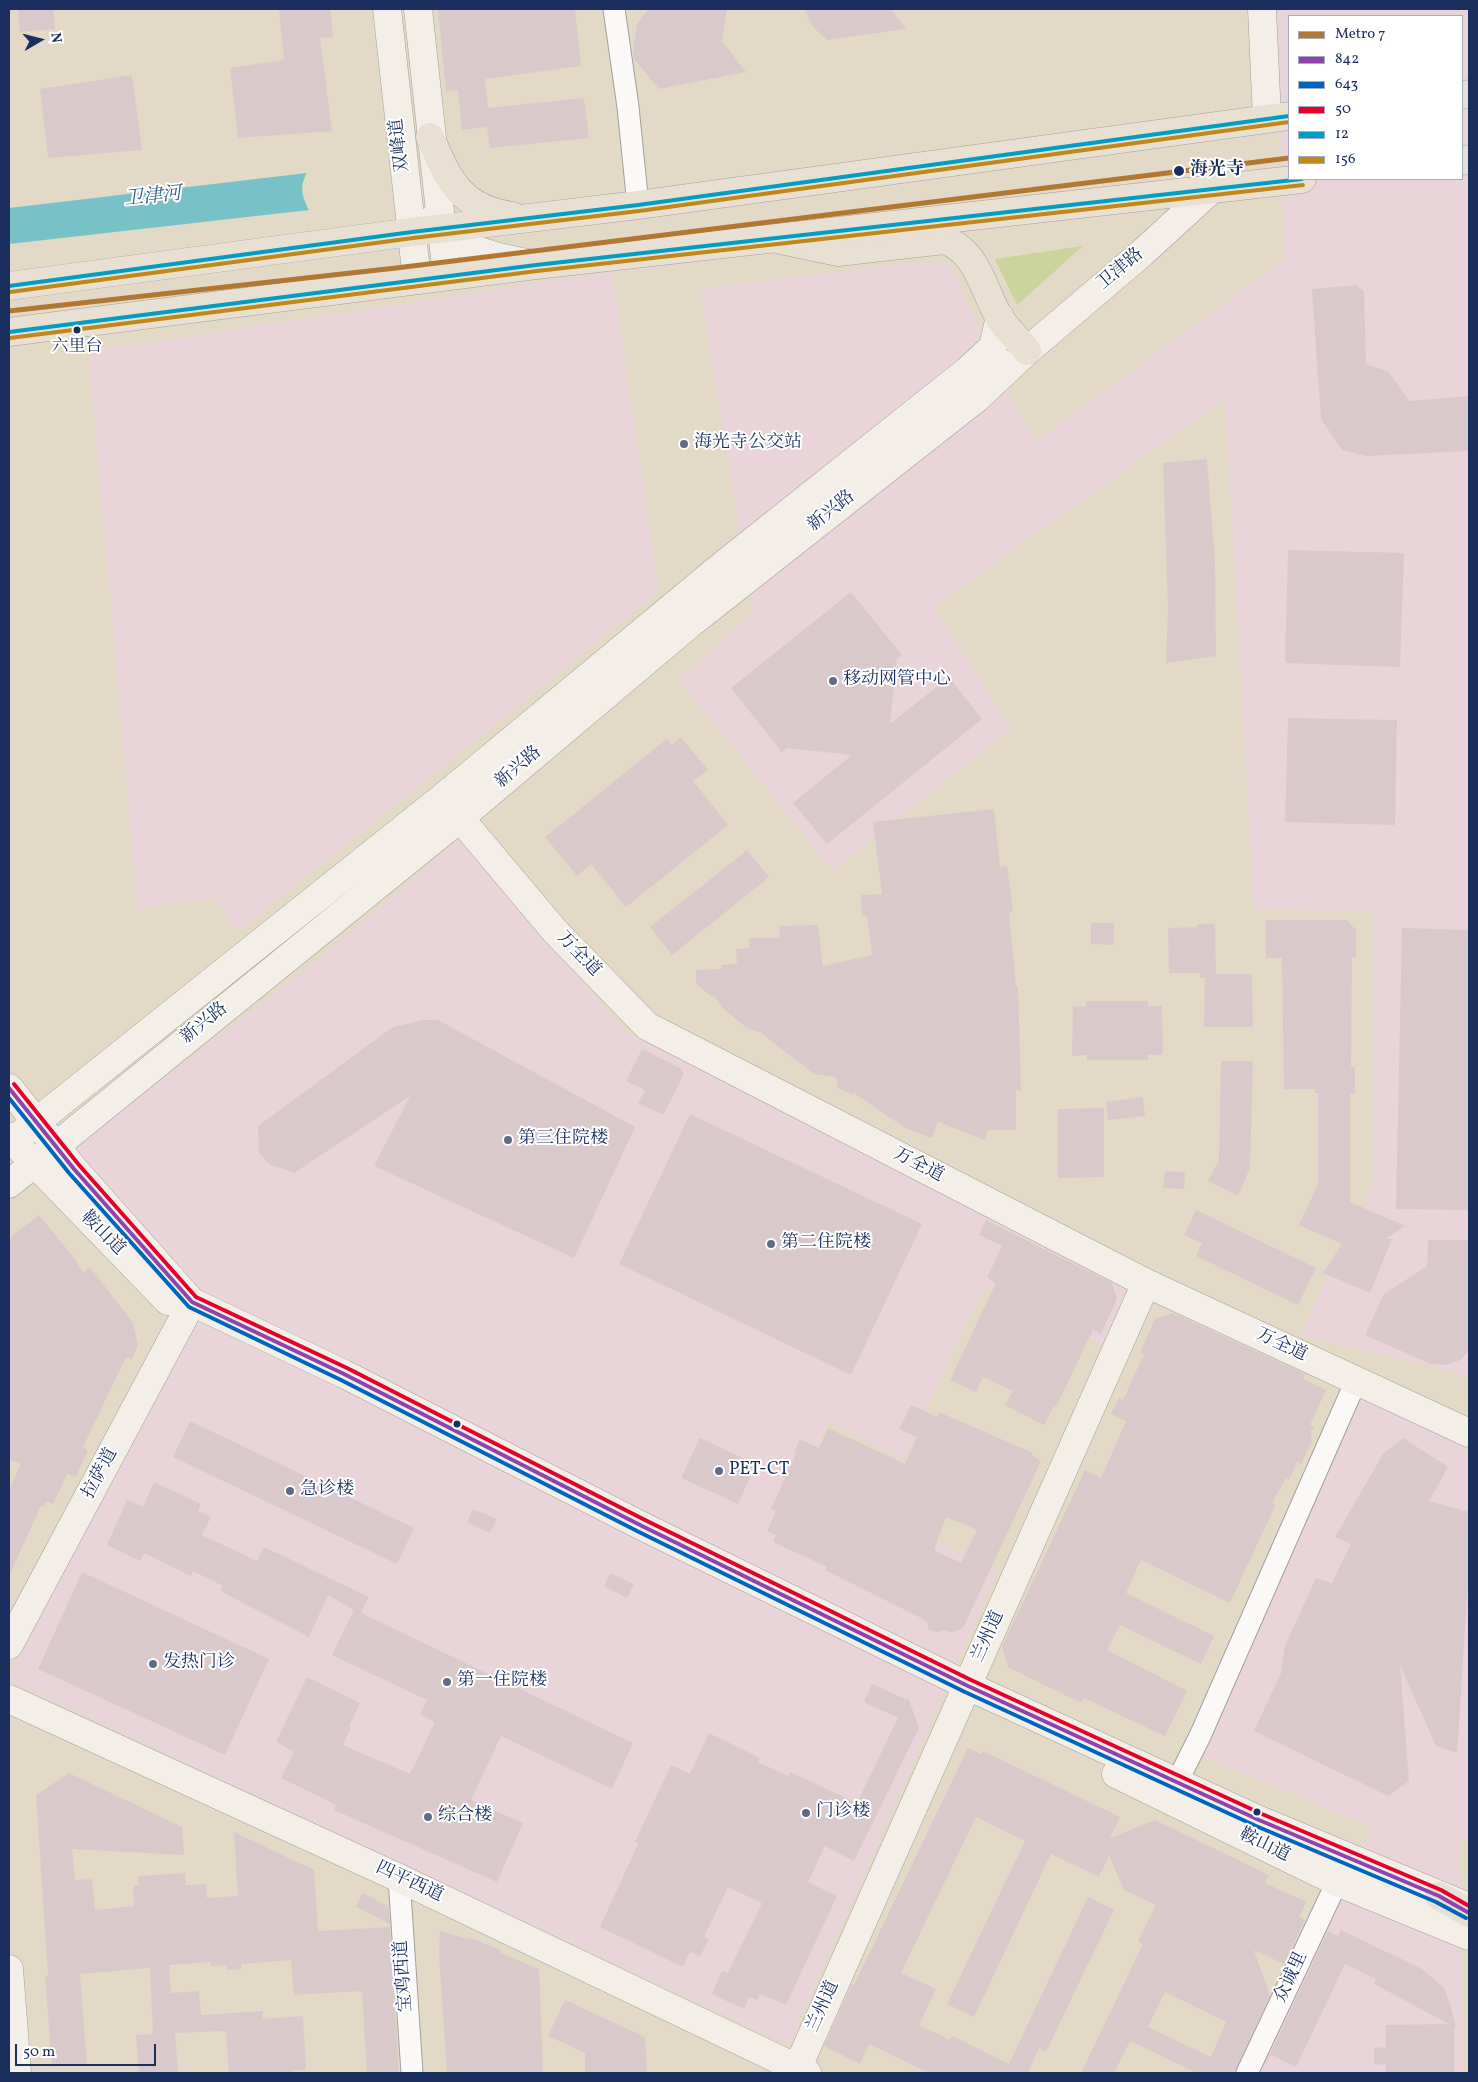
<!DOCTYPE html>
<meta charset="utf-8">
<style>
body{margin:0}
#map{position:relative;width:1478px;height:2082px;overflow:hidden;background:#e2dac7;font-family:Vollkorn,serif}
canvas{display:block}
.frame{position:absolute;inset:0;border:10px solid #1b2f5e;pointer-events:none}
.legend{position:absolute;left:1288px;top:15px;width:175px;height:165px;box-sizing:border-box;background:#fff;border:1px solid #a4acbf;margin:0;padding:6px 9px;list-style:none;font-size:15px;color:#1b2f5e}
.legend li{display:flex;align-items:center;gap:10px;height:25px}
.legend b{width:25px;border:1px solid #a4acbf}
.north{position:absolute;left:15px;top:15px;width:50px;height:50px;-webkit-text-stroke:4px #fff;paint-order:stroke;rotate:82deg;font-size:14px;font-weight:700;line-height:20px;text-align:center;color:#1b2f5e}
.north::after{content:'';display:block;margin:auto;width:18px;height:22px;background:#1b2f5e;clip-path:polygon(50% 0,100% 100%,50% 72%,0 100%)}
.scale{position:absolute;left:15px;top:2044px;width:141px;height:22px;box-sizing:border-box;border:2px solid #1b2f5e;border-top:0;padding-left:6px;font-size:15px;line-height:18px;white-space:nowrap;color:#1b2f5e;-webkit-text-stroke:4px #fff;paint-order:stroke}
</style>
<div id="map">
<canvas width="1478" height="2082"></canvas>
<div class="frame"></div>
<ul class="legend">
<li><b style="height:6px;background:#b17833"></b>Metro 7</li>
<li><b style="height:6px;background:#8e44ad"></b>842</li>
<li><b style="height:6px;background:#0065bd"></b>643</li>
<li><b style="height:6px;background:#e4002b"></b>50</li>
<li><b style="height:6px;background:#039dc3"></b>12</li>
<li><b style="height:6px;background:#c08818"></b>156</li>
</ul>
<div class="north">N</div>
<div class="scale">50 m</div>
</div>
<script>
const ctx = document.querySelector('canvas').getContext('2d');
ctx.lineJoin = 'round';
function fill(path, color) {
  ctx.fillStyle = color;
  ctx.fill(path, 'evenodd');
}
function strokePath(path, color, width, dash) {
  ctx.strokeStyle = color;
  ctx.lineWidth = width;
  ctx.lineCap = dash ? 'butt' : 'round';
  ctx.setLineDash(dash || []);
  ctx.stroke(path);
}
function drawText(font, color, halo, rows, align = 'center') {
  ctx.font = font + ' Vollkorn,"Noto Serif SC",serif';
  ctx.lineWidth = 4;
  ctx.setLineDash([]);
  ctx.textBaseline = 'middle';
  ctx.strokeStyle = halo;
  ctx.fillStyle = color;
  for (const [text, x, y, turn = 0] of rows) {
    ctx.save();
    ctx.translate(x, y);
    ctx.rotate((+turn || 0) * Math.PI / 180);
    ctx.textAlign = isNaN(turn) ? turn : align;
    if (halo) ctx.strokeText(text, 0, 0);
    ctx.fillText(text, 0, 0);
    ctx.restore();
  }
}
fill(new Path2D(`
 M1274 9H1469V1376L1300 1335 1373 1186 1374 912 1254 909 1225 399 933 607 1012 728 833 871 679 680 752 612 701 289 915 262 950 265 1034 443 1285 259ZM1289 16H1462V179H1289Z
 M612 272 659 592 238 932 214 898 138 909 89 359 94 351Z
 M461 838 625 1032 1130 1283 1103 1345 983 1288 903 1459 829 1423 801 1477 998 1571 789 2045 9 1680V1675L202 1299 72 1149 309 967Z
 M1349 1385 1469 1442V1840L1458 1837 1464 2073H1255L1372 1827 1203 1757Z`), '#e9d4d9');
fill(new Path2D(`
 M1083 246 1017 305 995 259Z`), '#cbd49a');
fill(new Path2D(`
 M307 173C299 187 302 196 309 210L9 244V208Z`), '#78c1c6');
fill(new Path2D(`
 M18 9H53L55 29 20 32Z
 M279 9H330L333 37 320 38 332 131 238 138 230 68 284 60Z
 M438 9H575L581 66 485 79 488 108 584 98 589 138 490 148 487 127 462 130 458 90 446 91Z
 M649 9H727L722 41 746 72 659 89 634 59 633 52 637 24Z
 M804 9H891L906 29 827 40 813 27Z
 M132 75 142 150 48 158 40 89Z
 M1356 285 1364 291 1366 364 1389 372 1409 401 1469 396V451L1366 456 1342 450 1321 419 1312 289Z
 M1207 459 1215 563 1216 656 1166 663 1168 607 1163 463Z
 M1288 550 1404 553 1400 667 1285 663Z
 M851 592 902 655 897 659 890 724 949 677 982 719 827 844 793 803 852 755 787 748 782 752 731 688Z
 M1288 718 1397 720 1395 825 1285 822Z
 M681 737 708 770 693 781 728 825 626 907 591 864 577 876 545 837 667 739 672 745Z
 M994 809 1000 867 1007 866 1013 911 1009 912 1016 986H1018L1021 1091 1016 1090V1130H988L985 1140 938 1122 932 1138 905 1128 854 1093 853 1095 838 1088 836 1077 814 1074 760 1032 748 1029 724 1009 714 996H711L696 984V970L721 969V965L737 964 736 949 749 948V938H780L779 926 818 925 823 966 872 955 867 916H862L861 895 882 894 873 822Z
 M747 850 769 877 672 955 650 927Z
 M1266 920H1347L1356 930V957H1352L1351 1067H1355V1094H1350V1202L1405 1226 1385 1239H1392L1370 1293 1323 1273 1342 1244 1299 1225 1318 1184V1093H1315V1089H1284L1282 958H1266Z
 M1091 923H1114V945L1091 944Z
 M1197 924H1215L1216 974H1252L1253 1027H1204L1205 978H1200V973H1169L1168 928 1197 927Z
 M1402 928 1469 930V1210L1396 1209Z
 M1086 1001H1148V1006H1162L1163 1055H1148V1060H1087V1055L1072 1056 1073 1006H1086Z
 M423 1020H438L635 1127 574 1258 374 1166 410 1096 294 1173 269 1164 259 1153 258 1126 393 1027Z
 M642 1049 680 1068 684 1074 663 1115 638 1103 645 1090 626 1081Z
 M1221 1061H1253L1250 1168 1238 1196 1208 1181 1219 1160Z
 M1143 1097 1145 1116 1108 1120 1106 1102Z
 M1104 1108V1177L1058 1178V1109Z
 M690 1114 922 1224 851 1375 619 1264Z
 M1165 1171 1185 1172 1184 1189 1163 1188Z
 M1196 1210 1316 1268 1298 1305 1196 1256 1202 1243 1184 1235Z
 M39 1215 75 1259 83 1273 90 1267 133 1323 138 1345 132 1359 126 1357 83 1447 88 1450 76 1477 67 1474 53 1504 46 1501 43 1507 41 1506 9 1576V1489L21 1464 9 1459V1238Z
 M986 1220 1112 1283 1117 1299 1101 1334 1093 1330 1056 1407 1054 1406 1044 1425 1005 1405 1013 1391 983 1377 976 1392 950 1380 996 1283 987 1278 1002 1246 979 1235Z
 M1428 1240H1469V1351L1460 1360 1445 1365 1431 1364 1365 1335 1384 1294 1427 1266Z
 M1173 1313 1305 1374 1303 1379 1326 1390 1310 1425 1314 1427 1311 1432 1312 1441 1301 1464 1297 1462 1289 1480 1286 1478 1273 1501 1275 1506 1230 1603 1141 1560 1126 1593 1214 1636 1201 1664 1120 1625 1107 1650 1187 1691 1165 1736 1084 1698 1081 1703 1008 1667 1002 1647 1085 1470 1101 1478 1126 1421 1111 1414 1119 1398 1123 1400 1144 1354 1140 1353 1155 1319Z
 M911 1405 937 1417 939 1412 1031 1452 1034 1457 1041 1461 963 1628 951 1633 946 1630 936 1632 928 1629V1623L919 1617 825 1570 827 1567 773 1542 776 1535 767 1531 776 1511 771 1509 796 1454 794 1453 800 1439 819 1448 828 1428 905 1464 917 1437 899 1429ZM946 1517 977 1530 961 1563 934 1550Z
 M190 1421 414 1528 397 1564 173 1457Z
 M700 1438 756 1464 738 1504 681 1478Z
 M1403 1438 1448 1467 1429 1501 1469 1512V1567L1457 1753 1436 1746 1400 1665 1409 1781 1388 1796 1254 1731 1281 1673 1285 1646 1316 1578 1332 1583 1351 1544 1335 1537 1383 1454Z
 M154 1482 201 1504 198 1511 211 1517 202 1535 257 1561 264 1547 369 1597 361 1613 633 1743 612 1789 501 1736 471 1800 523 1823 497 1882 334 1810 336 1805 281 1778 294 1752 276 1742 307 1677 360 1703 349 1726 351 1727 343 1745 410 1774 435 1722 420 1714 427 1700 332 1655 354 1610 328 1595 309 1637 220 1591 223 1586 193 1571 191 1576 144 1553 140 1561 107 1545 127 1500 143 1507Z
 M473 1509 497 1519 490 1533 467 1522Z
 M82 1572 269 1659 225 1755 38 1669Z
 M610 1573 634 1584 627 1598 604 1586Z
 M872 1684 907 1700 908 1697 919 1728 854 1861 825 1846 808 1882 837 1896 786 2005 760 1994 757 2000 749 1997 744 2009 712 1994 722 1971 728 1973 762 1903 728 1887 704 1937 709 1939 700 1957 690 1952 683 1967 600 1927 638 1844 635 1842 671 1765 690 1774 709 1733 760 1758 758 1762 788 1776 790 1772 857 1803 898 1718 864 1702Z
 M968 1748 981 1754 983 1751 1120 1817 1110 1838 1155 1820 1269 1875 1265 1883 1306 1902 1299 1917 1305 1920 1284 1964 1254 1950 1270 1996 1235 2073H1197L1130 2041 1114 2073H1081L1143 1944 1138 1941 1156 1905 1124 1890 1109 1856 1099 1877 1051 1854 974 2017 947 2004 1025 1841 976 1817 901 1973 936 1989 919 2025 950 2040 952 2036 1009 2064 1088 1897 1114 1910 1046 2052 1039 2048 1028 2073H929L869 2044 860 2064 824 2046 852 1984 854 1985ZM1165 1992 1226 2022 1211 2057 1148 2027Z
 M69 1773 182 1827 184 1855 72 1849 75 1880 92 1879 95 1910 134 1906 133 1885H139L138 1876 185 1873 186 1885 206 1884 207 1898 238 1896 234 1832 314 1870 318 1931 390 1927 399 2073H367L362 1991 294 1995 291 1960 241 1964V1969L227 1970V1965L211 1966V1962L169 1965 171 1993 199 1991 201 2015 263 2011V2019L303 2016 306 2069 293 2071V2073H229L226 2031 175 2033 178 2073H139L136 2035 153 2034 150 1968 80 1974 87 2064 52 2067 45 1977 48 1976 36 1795Z
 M362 1893 388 1906 390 1924 356 1907Z
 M1341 1930 1422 1969 1443 1987 1450 2003 1456 2029 1454 2027V2073H1386V2064L1374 2065V2047L1386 2048V2025L1449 2024 1374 1984 1376 1979 1345 1964 1296 2067 1271 2055 1261 2073 1328 1931 1338 1936Z
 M440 1931 471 1940V1938L501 1950 500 1953 539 1969 543 2073H447L439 1954Z
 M565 2000 645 2037 647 2073H585V2053L548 2036Z`), '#dac9ca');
const street = new Path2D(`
 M614 9 628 107 638 205
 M1170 1796 1200 1736 1356 1381
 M399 1878 412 2073
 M1247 2073 1337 1882`);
const secondary = new Path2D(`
 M387 9 417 280
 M418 9 447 276
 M1262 9 1267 118
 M433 219C457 249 497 258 533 264
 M448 804 554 930 647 1026 1146 1283 1469 1433
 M9 1088 74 1169 192 1302 344 1374 642 1526 968 1686 1259 1820 1461 1904
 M21 1134 442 798 723 565 967 371 993 347 1000 317
 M9 1137 168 1301
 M9 1184 459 819 691 623 977 398 1027 351 1142 253 1213 188
 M9 1645 192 1302
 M9 1699 399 1878 807 2073
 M1116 1774 1337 1882 1469 1936
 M9 1969 17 2073
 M797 2073V2069L1146 1283`);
const primary = new Path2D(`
 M781 240 838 252 944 240C978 251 983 290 999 317 1006 329 1019 340 1027 351
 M1439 1896 1469 1913`);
const highway = new Path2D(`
 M1462 95 1469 94
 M430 137C449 181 461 209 513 216
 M1462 161 1469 159
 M9 286 412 232 638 205 1289 116
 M9 332 536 265 1302 179`);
strokePath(street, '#a2a09a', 23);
strokePath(secondary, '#a2a09a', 29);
strokePath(primary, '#a2a09a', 29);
strokePath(highway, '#a2a09a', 29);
strokePath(street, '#fbf9f7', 21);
strokePath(secondary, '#f3efe8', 28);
strokePath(primary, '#e7e0d3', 28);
strokePath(highway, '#e7e0d3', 28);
strokePath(new Path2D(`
 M9 1088 74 1169 192 1302 344 1374 642 1526 968 1686 1259 1820 1439 1896 1469 1913`), '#8e44ad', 4);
strokePath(new Path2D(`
 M9 1098 69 1173 189 1307 341 1380 639 1532 965 1692 1256 1826 1436 1902 1466 1918`), '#0065bd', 4);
strokePath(new Path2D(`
 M14 1084 79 1165 196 1297 347 1368 645 1520 971 1680 1262 1814 1441 1890 1469 1906`), '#e4002b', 4);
strokePath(new Path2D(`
 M9 286 412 232 638 205 1289 116
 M9 332 536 265 1302 179`), '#039dc3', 4);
strokePath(new Path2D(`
 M10 292 413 238 639 211 1289 122
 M10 338 537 271 1303 185`), '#c08818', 4);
strokePath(new Path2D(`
 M9 311 396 268 1289 158`), '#b17833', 5);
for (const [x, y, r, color] of [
 [1179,171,6,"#1b2f5e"],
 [77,330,4.5,"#1b2f5e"],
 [684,444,5,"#616b83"],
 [833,681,5,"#616b83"],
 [508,1140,5,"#616b83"],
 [771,1244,5,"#616b83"],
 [457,1424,4.5,"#1b2f5e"],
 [719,1471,5,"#616b83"],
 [290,1491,5,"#616b83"],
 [153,1664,5,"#616b83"],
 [447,1682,5,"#616b83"],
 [1257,1812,4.5,"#1b2f5e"],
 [806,1813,5,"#616b83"],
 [428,1817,5,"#616b83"]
]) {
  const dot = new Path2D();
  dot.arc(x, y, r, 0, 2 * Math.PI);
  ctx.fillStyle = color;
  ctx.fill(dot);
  strokePath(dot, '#fff', 2);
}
drawText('17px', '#1b2f5e', '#fff', [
 ["六里台",77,348]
]);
drawText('18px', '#1b2f5e', '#fff', [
 ["双峰道",401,145,-97],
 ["卫津路",1121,270,-40],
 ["新兴路",832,512,-38],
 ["新兴路",519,768,-40],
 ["万全道",578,955,46],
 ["新兴路",205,1024,-39],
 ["万全道",918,1166,27],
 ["鞍山道",102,1234,45],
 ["万全道",1281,1346,25],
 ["拉萨道",101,1474,-62],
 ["兰州道",989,1637,-66],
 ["鞍山道",1264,1846,26],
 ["四平西道",409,1883,25],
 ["宝鸡西道",405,1976,-94],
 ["众诚里",1292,1978,-65],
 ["兰州道",824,2007,-66]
]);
drawText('bold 18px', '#1b2f5e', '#fff', [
 ["海光寺",1190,171]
], 'left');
drawText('18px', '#1b2f5e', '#fff', [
 ["海光寺公交站",694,444],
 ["移动网管中心",843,681],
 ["第三住院楼",518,1140],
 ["第二住院楼",781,1244],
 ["PET-CT",729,1471],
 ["急诊楼",300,1491],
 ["发热门诊",163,1664],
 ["第一住院楼",457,1682],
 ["门诊楼",816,1813],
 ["综合楼",438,1817]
], 'left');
drawText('italic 19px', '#2b5e82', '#fff', [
 ["卫津河",153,198,-6]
]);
</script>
